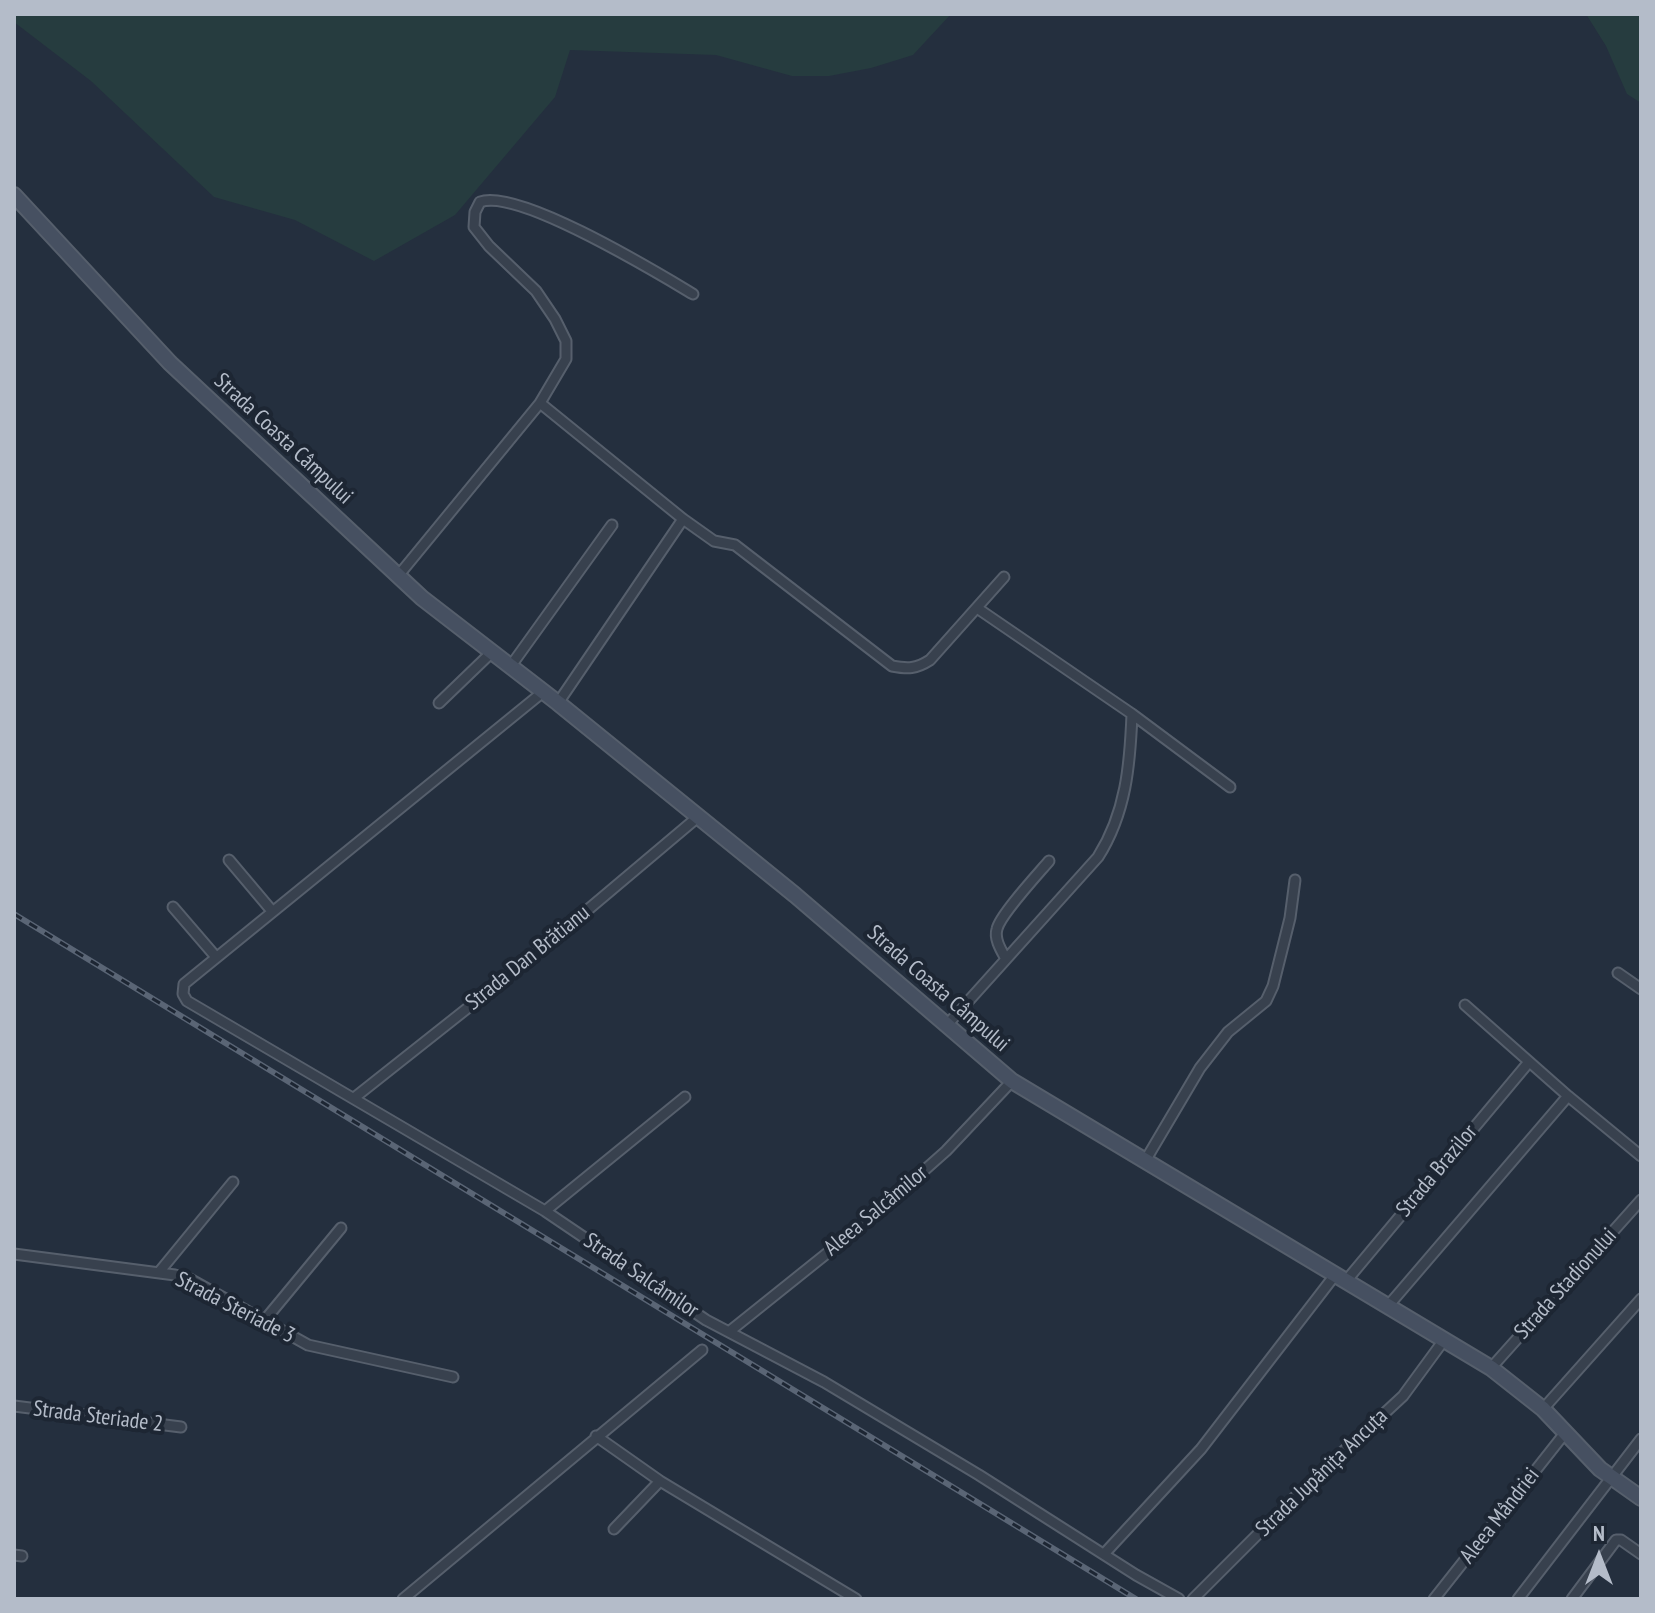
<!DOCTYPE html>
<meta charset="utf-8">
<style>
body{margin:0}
#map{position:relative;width:1655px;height:1613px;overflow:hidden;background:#242f3e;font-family:"PT Sans Narrow",sans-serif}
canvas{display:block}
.frame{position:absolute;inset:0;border:16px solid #b4bcc9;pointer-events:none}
.north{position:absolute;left:1559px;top:1517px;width:80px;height:80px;-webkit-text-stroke:6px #1d2633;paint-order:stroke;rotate:0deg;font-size:22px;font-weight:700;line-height:32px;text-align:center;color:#b4bcc9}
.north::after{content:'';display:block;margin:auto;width:28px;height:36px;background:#b4bcc9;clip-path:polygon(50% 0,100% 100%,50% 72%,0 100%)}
</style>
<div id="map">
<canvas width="1655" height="1613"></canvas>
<div class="frame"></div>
<div class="north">N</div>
</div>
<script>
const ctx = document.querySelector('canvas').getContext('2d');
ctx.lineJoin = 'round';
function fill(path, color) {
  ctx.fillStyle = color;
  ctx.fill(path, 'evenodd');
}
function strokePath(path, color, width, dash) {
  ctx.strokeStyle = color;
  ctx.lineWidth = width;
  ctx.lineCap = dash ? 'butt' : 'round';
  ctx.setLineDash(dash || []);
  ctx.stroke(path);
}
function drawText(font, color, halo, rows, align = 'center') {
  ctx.font = font + ' "PT Sans Narrow",sans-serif';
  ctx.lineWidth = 8;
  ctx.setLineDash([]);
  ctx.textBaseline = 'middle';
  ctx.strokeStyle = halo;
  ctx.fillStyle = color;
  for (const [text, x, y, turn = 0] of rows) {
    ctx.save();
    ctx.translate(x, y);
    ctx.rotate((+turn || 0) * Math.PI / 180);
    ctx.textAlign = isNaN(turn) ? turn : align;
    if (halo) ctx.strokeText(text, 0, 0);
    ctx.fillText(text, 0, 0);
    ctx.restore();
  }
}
fill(new Path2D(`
 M14 14H951L913 55 871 68 829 76H792L716 55 570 50 555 97 455 215 374 261 295 220 214 197 91 81 14 22Z
 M1586 14H1641V103L1627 94 1606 46Z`), '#263c3f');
const street = new Path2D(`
 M540 403 683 519 714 541 735 545 892 666C908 669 916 669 930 660L1004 577
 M398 576 540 403 566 359V341L555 319 536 291 489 246 474 227 475 212 480 202C518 188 656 272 693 294
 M977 608 1132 714 1230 787
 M510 667 612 525
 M543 692 184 984 183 994 187 1001 545 1211 706 1320 824 1382 979 1475 1136 1575 1179 1599
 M439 703 492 652
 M558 703 683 519
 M229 860 272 911
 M173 907 216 957
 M1006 959C1001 950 994 939 997 929 1000 915 1038 874 1049 861
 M1618 973 1641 989
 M1465 1005 1568 1096
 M946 1026 1098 857C1126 813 1130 765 1132 714
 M354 1098 527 961 699 816
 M1145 1161 1200 1068 1228 1032 1266 1001 1273 986 1290 918 1295 880
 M545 1211 685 1097
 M14 1254 175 1275 188 1278 308 1345 453 1377
 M160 1271 233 1182
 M1346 1281 1529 1062
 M1388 1306 1568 1096 1641 1156
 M264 1321 341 1228
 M730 1331 866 1222 946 1151 1012 1081
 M1491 1368 1641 1200
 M14 1406 181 1427
 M1543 1409 1641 1299
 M596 1436 660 1481 856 1599
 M614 1529 660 1481
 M1104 1554 1201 1449 1335 1275
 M14 1555 22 1556
 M403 1599 702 1350
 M1193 1599 1306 1486 1403 1396 1444 1340
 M1434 1599 1565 1433
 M1518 1599 1641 1439
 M1572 1599 1616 1540H1621L1641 1554`);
const secondary = new Path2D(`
 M14 195 170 363 422 598 558 703 795 895 1012 1081 1491 1368 1543 1409 1600 1469 1641 1498`);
strokePath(street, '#565f6c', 13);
strokePath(secondary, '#565f6c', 18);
strokePath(street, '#38414e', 9);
strokePath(secondary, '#465061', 14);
const rail = new Path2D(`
 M14 914 1136 1599`);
strokePath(rail, '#5a6575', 6);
strokePath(rail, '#1d2633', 3, [9]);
drawText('22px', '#b4bcc9', '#1d2633', [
 ["Strada Coasta Câmpului",283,439,43],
 ["Strada Dan Brătianu",528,958,-39],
 ["Strada Coasta Câmpului",938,989,41],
 ["Strada Brazilor",1437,1171,-50],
 ["Aleea Salcâmilor",876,1211,-40],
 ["Strada Salcâmilor",641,1276,34],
 ["Strada Stadionului",1566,1284,-48],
 ["Strada Steriade 3",235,1308,27],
 ["Strada Steriade 2",98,1417,7],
 ["Strada Jupânița Ancuța",1322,1473,-44],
 ["Aleea Mândriei",1500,1516,-52]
]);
</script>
